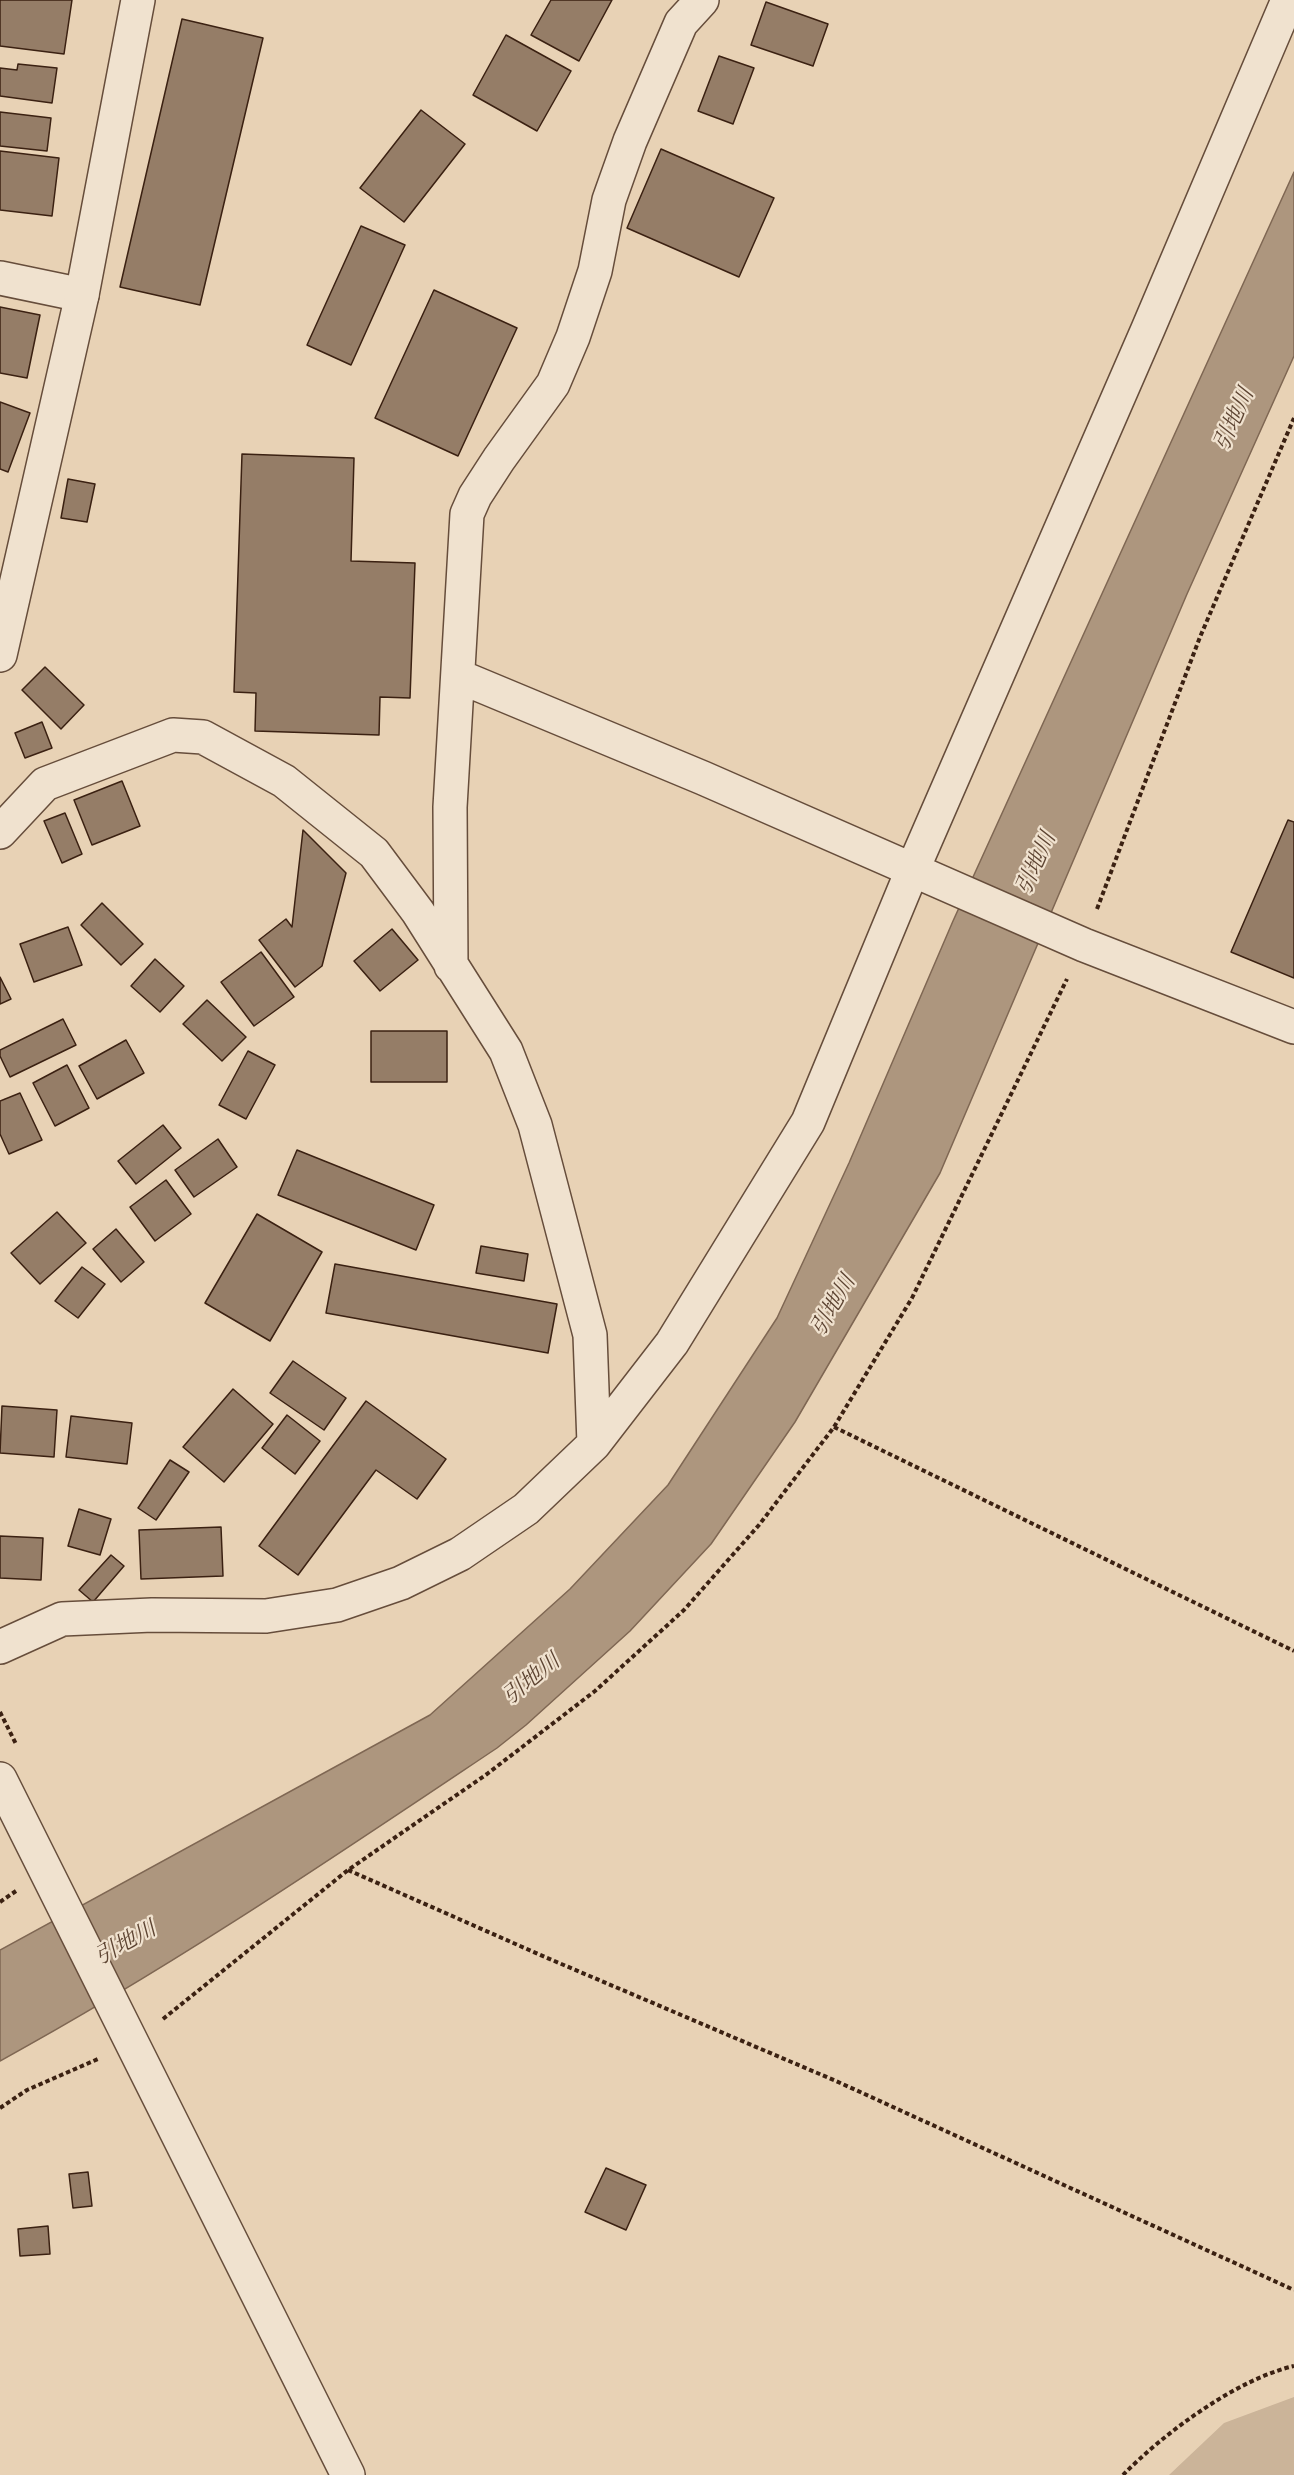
<!DOCTYPE html>
<meta charset="utf-8">
<style>
body{margin:0}
canvas{display:block;background:#e8d2b5}
</style>
<canvas width="1294" height="2475"></canvas>
<script>
const ctx = document.querySelector('canvas').getContext('2d');
ctx.lineJoin = 'round';
function fill(path, color) {
  ctx.fillStyle = color;
  ctx.fill(path, 'evenodd');
}
function strokePath(path, color, width, dash) {
  ctx.strokeStyle = color;
  ctx.lineWidth = width;
  ctx.lineCap = dash ? 'butt' : 'round';
  ctx.setLineDash(dash || []);
  ctx.stroke(path);
}
function drawText(font, color, halo, rows, align = 'center') {
  ctx.font = font + ' Alegreya,"Noto Serif JP",serif';
  ctx.lineWidth = 4.5;
  ctx.setLineDash([]);
  ctx.textBaseline = 'middle';
  ctx.strokeStyle = halo;
  ctx.fillStyle = color;
  for (const [text, x, y, turn = 0] of rows) {
    ctx.save();
    ctx.translate(x, y);
    ctx.rotate((+turn || 0) * Math.PI / 180);
    ctx.textAlign = isNaN(turn) ? turn : align;
    if (halo) ctx.strokeText(text, 0, 0);
    ctx.fillText(text, 0, 0);
    ctx.restore();
  }
}
fill(new Path2D(`
 M1294 2397V2475H1169L1224 2423Z`), '#cbb499');
const water = new Path2D(`
 M1294 172V356L1187 594 940 1173 795 1422 711 1544 630 1631 526 1725 497 1748C334 1857 172 1967 0 2061V1950L430 1715 570 1589 668 1485 777 1318 849 1163 953 921Z`);
fill(water, '#ad967e');
strokePath(water, '#7f6753', 1.5);
const building = new Path2D(`
 M0 0H72L64 54 0 46Z
 M551 0H612L579 61 531 35Z
 M766 2 828 24 813 66 751 45Z
 M182 19 263 38 200 305 120 287Z
 M506 35 571 71 537 131 473 95Z
 M719 56 754 68 733 124 698 111Z
 M18 64 57 68 52 103 0 96V68L17 70Z
 M421 110 465 144 404 222 360 188Z
 M0 112 51 118 47 151 0 146Z
 M661 149 774 198 739 277 627 228Z
 M0 151 59 158 52 216 0 210Z
 M361 226 405 245 351 365 307 345Z
 M434 290 517 328 458 456 375 418Z
 M0 307 40 315 27 378 0 373Z
 M0 402 30 413 8 472 0 469Z
 M242 454 354 458 351 561 415 563 410 698 380 697 379 735 255 731 256 693 234 692Z
 M68 479 95 484 87 522 61 518Z
 M45 667 84 705 61 729 22 690Z
 M42 722 52 748 25 758 15 733Z
 M122 781 140 826 92 845 74 800Z
 M65 813 82 854 62 863 44 821Z
 M1288 820 1294 822V978L1231 952Z
 M303 830 346 873 322 966 295 987 259 940 286 919 292 927Z
 M102 903 143 944 121 965 81 925Z
 M68 927 82 965 34 982 20 944Z
 M392 929 418 960 380 991 354 961Z
 M261 952 294 997 254 1026 221 982Z
 M155 959 184 986 160 1012 131 986Z
 M0 977 11 999 0 1004Z
 M207 1000 246 1037 222 1061 183 1024Z
 M63 1019 76 1045 10 1077 0 1056V1050Z
 M371 1031H447V1082H371Z
 M126 1040 144 1073 97 1099 79 1066Z
 M248 1051 275 1065 246 1119 219 1105Z
 M67 1065 89 1108 55 1126 33 1083Z
 M20 1093 42 1140 9 1154 0 1134V1101Z
 M163 1125 181 1148 136 1184 118 1161Z
 M218 1139 237 1167 194 1197 175 1170Z
 M297 1150 434 1205 416 1250 278 1195Z
 M166 1180 191 1214 155 1241 130 1207Z
 M57 1212 86 1243 40 1284 11 1253Z
 M257 1214 322 1252 270 1341 205 1303Z
 M116 1229 144 1262 121 1282 93 1249Z
 M481 1246 528 1254 524 1281 476 1273Z
 M335 1264 557 1304 548 1353 326 1313Z
 M82 1267 105 1284 78 1318 55 1301Z
 M293 1361 346 1398 324 1430 270 1393Z
 M233 1389 273 1424 224 1482 183 1447Z
 M366 1401 446 1459 417 1499 376 1470 298 1575 259 1546Z
 M2 1406 57 1410 54 1457 0 1453Z
 M287 1415 320 1441 295 1474 262 1448Z
 M71 1416 132 1423 127 1464 66 1457Z
 M170 1460 189 1472 156 1520 138 1508Z
 M79 1509 111 1519 100 1555 68 1546Z
 M221 1527 223 1576 141 1579 139 1530Z
 M0 1536 43 1538 41 1580 0 1578Z
 M111 1555 124 1566 93 1602 79 1590Z
 M606 2168 646 2185 626 2230 585 2212Z
 M88 2172 92 2206 73 2208 69 2174Z
 M48 2226 50 2254 20 2256 18 2229Z`);
fill(building, '#957d67');
strokePath(building, '#3b2112', 1.5);
const minor = new Path2D(`
 M0 278 82 295
 M458 676 703 778 1084 945 1294 1027
 M0 832 45 784 173 735 203 737 284 781 374 853 418 912 506 1051 535 1125 590 1335 594 1444
 M451 966 450 807 467 514 475 496 499 459 553 384 573 337 595 271 609 200 630 141 681 23 702 0
 M0 1647 62 1619 152 1615 266 1616 337 1605 401 1583 460 1554 526 1509 594 1444 672 1343 808 1122 912 871 1148 329 1288 0`);
const tertiary = new Path2D(`
 M0 655 82 295 138 0
 M0 1779 348 2475`);
strokePath(minor, '#664d3b', 36);
strokePath(tertiary, '#664d3b', 36);
strokePath(new Path2D(`
 M1097 909 1200 637 1294 418
 M834 1427 1294 1651
 M0 1712 16 1744
 M348 1870 545 1957 836 2081 1294 2290
 M0 1902 16 1891
 M163 2019 348 1870 487 1774 595 1691 684 1610 759 1525 834 1427 912 1298 1067 979
 M0 2108 27 2090 98 2059
 M1123 2475C1164 2433 1237 2379 1294 2366`), '#3b2112', 4, [4.5, 3]);
strokePath(minor, '#f0e2cf', 33);
strokePath(tertiary, '#f0e2cf', 33);
drawText('italic 22px', '#5d4432', '#f0e2cf', [
 ["引地川",1235,420,-66],
 ["引地川",1037,864,-66],
 ["引地川",834,1306,-60],
 ["引地川",532,1680,-39],
 ["引地川",126,1944,-29]
]);
</script>
